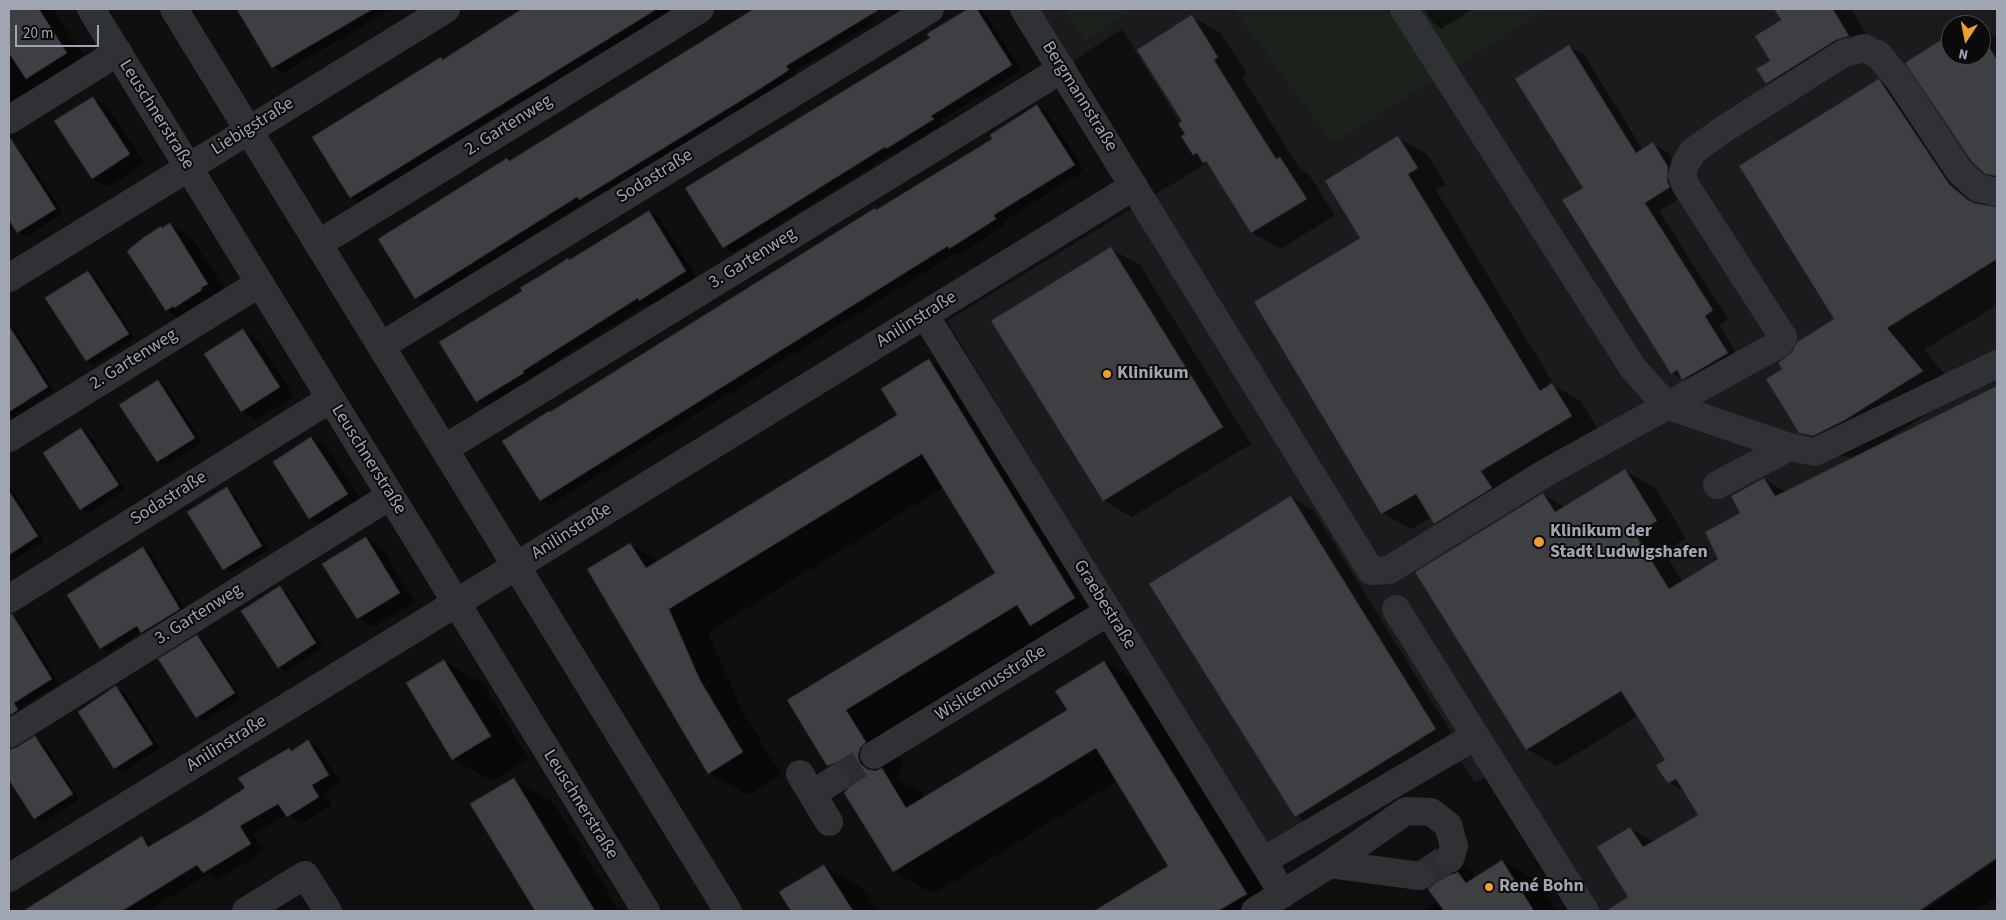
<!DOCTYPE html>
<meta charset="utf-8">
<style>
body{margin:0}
#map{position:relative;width:2006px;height:920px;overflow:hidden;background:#0f0f10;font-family:"Source Sans 3",sans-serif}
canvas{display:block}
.frame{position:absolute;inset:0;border:10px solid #a0a6b1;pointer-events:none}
.north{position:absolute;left:1941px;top:15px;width:50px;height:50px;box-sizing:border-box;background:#0a0a0b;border:1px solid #46484d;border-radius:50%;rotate:191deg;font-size:14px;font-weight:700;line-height:20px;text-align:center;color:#a0a6b1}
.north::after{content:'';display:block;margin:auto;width:18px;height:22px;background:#f09f27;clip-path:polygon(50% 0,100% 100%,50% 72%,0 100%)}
.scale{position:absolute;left:15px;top:25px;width:84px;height:22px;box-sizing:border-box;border:2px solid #a0a6b1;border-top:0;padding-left:6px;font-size:15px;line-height:18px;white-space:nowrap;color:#a0a6b1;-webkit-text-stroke:4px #0a0a0b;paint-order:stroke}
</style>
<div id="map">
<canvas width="2006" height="920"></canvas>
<div class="frame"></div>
<div class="north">N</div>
<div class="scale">20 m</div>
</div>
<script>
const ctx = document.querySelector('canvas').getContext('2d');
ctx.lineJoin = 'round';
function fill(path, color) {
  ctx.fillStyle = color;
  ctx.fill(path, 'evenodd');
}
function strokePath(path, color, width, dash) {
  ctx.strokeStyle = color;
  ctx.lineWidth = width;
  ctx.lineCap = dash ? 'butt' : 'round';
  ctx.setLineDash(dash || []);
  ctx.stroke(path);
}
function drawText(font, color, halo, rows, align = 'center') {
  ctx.font = font + ' "Source Sans 3",sans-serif';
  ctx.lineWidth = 4;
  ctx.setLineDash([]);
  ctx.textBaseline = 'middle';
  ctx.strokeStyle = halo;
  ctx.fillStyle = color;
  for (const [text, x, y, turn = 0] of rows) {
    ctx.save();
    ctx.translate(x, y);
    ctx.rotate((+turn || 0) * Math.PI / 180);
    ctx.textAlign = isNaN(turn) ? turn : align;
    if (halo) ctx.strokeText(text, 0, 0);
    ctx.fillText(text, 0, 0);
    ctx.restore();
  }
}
fill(new Path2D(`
 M1037 9H1997V860L1924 911H1600L1508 764 1475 783 1462 762 1441 768 1277 868 947 321 1205 164 1122 29 1071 62ZM1951 25H1981V55H1951Z`), '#1b1b1d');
fill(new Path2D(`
 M1064 9H1132L1086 41Z
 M1234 9H1546L1333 143Z`), '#1b221c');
fill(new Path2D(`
 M9 9H54L92 68 9 124Z
 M238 9H391L283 73 273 67Z
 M526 9H674L524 102 522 100 359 202 351 197 441 58 444 60Z
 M756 9H867L875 22 794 71 797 76 588 204 585 202 425 303 416 298 507 159 510 161Z
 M970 9H979L984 12 1021 70 940 121 942 125 896 153 894 152 733 253 723 247 932 39 929 34Z
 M1424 9H1473L1441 29 1434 24Z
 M1775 9H1851L1877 52 1865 56 1796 100 1767 83 1783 21Z
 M1192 17 1221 33 1247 74 1242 77 1301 170 1309 175 1335 215 1281 249 1252 233 1210 166 1194 154 1187 134 1184 122Z
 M1981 27 1997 37V179L1986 173 1907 63 1951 36V55H1981Z
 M1569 47 1584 55 1643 150 1653 144 1668 153 1683 176 1684 196 1659 211 1728 319 1719 325 1742 362 1687 382 1672 373 1585 188Z
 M1879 81 1917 103 1988 207 1997 208V305L1924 350 1961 393 1886 440 1887 442 1997 388V896L1974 911H1639L1599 848 1630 828 1654 842 1700 815 1685 792 1669 782 1666 761 1638 716 1557 766 1527 749 1543 494 1565 507 1625 471 1655 488 1686 538 1664 552 1683 582 1720 559 1741 514 1764 479 1786 492 1855 458 1839 455 1800 432 1784 369 1836 319Z
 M93 98 108 107 145 163 108 187 92 179Z
 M1037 107 1047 112 1084 171 1003 221 1005 225 960 254 957 252 550 505 541 500 551 413 994 139Z
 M1398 138 1427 154 1446 185 1436 190 1555 386 1581 401 1600 433 1464 539 1435 523 1432 517 1411 529 1382 513 1361 238Z
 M19 153 27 157 63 213 26 237 18 232 9 218V160Z
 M649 212 659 218 696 277 650 306 647 304 532 377 533 379 487 407 477 401 441 343Z
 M170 225 192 238 230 297 189 323 166 310 161 228 164 229Z
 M1111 249 1140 265 1251 444 1132 517 1103 500Z
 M88 272 95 276 135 338 94 365 87 360Z
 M9 326 15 329 54 391 14 417 9 414Z
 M243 331 258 340 294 396 257 420 242 411Z
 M929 361 968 383 1114 620 884 733 904 765 899 771 897 779 921 792 925 799 1069 711 1104 662 1143 685 1282 911H1097L1170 867 1117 781 933 894 894 871 851 786 853 779 828 765 789 701 997 573 944 487 708 632 739 704 781 775 748 795 709 773 630 544 659 561 899 415Z
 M158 381 166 386 202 442 165 466 157 461Z
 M82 429 89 434 125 490 88 514 81 509Z
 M311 438 327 447 363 503 325 527 310 518 274 462Z
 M9 485 44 541 9 563Z
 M227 489 234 493 269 550 231 573 224 569Z
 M1291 497 1313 510 1457 742 1318 829 1296 816Z
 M366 538 381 547 415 602 373 627 358 618Z
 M143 548 150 552 187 613 149 636 141 632 108 652 101 648Z
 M280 588 287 592 323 648 286 671 279 667Z
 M20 628 27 632 59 684 23 706 25 714 9 724V635Z
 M197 636 204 641 241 698 204 722 197 717Z
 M444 661 483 684 529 759 492 781 453 759Z
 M116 688 124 692 160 748 122 772 115 768Z
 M35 737 43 742 79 799 42 823 35 818 9 778V751Z
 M308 742 321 750 341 783 325 793 332 805 301 824 287 814 253 834 264 851 217 880 207 874 148 911H25L142 837 154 845 246 789 289 749 292 751Z
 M514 780 553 802 619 911H537L472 805Z
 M1437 851 1474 872 1473 880 1503 861 1540 883 1557 911H1420L1438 901 1434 886 1437 879 1436 870 1422 860Z
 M824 866 864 889 878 911H792L781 893Z`), '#0007');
const building = new Path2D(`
 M9 9H39L67 53 26 79 9 53Z
 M237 9H373L272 68Z
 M522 9H657L350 198 312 137 441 57 442 60Z
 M754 9H880L786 66 789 70 755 92 579 200 577 197 415 299 378 239 507 158 509 161Z
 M968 9H977L1012 65 931 116 934 119 886 149 885 147 723 248 685 188 930 38 927 34Z
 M1774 9H1833L1849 36 1836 40 1766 84 1756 69 1770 61 1755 36 1781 20Z
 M1192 15 1218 57 1214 60 1276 159 1280 157 1307 199 1251 233 1206 161 1203 163 1197 153 1193 155 1181 136 1185 134 1178 124 1182 121 1137 50Z
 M1951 34V55H1981V34L1997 60V176L1985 174 1972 162 1905 63Z
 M1569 45 1636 153 1653 142 1668 167 1667 181 1670 187 1645 203 1713 310 1705 316 1728 353 1682 380 1677 370 1671 374 1562 200 1583 188 1515 79Z
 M1879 79 1949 184 1968 200 1974 203 1997 207V259L1887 328 1923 371 1845 420 1813 436 1799 433 1766 379 1782 369 1778 363 1792 352 1797 342 1834 319 1739 166Z
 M93 97 130 154 92 179 54 121Z
 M1037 105 1075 165 994 215 996 219 949 249 948 246 540 501 502 441 549 411 550 412 875 208 876 210 992 139 990 135Z
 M9 136 56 209 17 233 9 220Z
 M1398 136 1418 168 1408 174 1540 391 1552 383 1572 416 1481 471 1492 488 1434 524 1416 494 1381 514 1254 302 1360 238 1325 181Z
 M649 211 686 271 639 301 638 298 523 371 524 373 476 402 439 342 522 291 520 288 556 266 568 258 569 260Z
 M170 223 208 284 201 288 202 290 174 308 173 306 166 311 127 251 143 238 161 226 162 228Z
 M1111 247 1223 427 1103 501 991 321Z
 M88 271 129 334 86 361 45 298Z
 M9 326 48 387 9 412Z
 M243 329 280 387 241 412 204 354Z
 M929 359 1075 598 1030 626 1017 605 846 710 866 742 860 748 858 756 860 763 867 769 875 771 882 768 906 808 1067 710 1055 691 1104 661 1247 894 1218 911H1094L1168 866 1096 748 893 872 844 793 850 786 852 778 849 771 843 765 835 763 827 766 787 700 995 573 922 454 669 609 700 680 743 752 708 774 587 569 630 543 646 568 869 432 897 415 881 389Z
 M158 380 195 438 157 462 119 405Z
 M1997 386V858L1919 911H1606L1628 897 1597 847 1630 827 1643 847 1698 815 1676 779 1668 783 1662 775 1656 765 1665 760 1621 691 1526 750 1415 572 1543 493 1555 512 1625 469 1657 521 1635 534 1669 589 1718 559 1705 532 1740 513 1731 496 1764 478 1775 496Z
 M81 428 119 485 80 510 43 453Z
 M311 437 348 494 309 519 273 462Z
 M227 487 262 546 223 570 187 512Z
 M9 491 38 536 9 555Z
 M1291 496 1436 729 1295 817 1149 584Z
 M366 537 400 593 357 619 322 564Z
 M143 547 180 609 141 633 137 626 100 649 67 595Z
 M280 586 316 643 278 668 241 611Z
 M9 614H12L52 679 14 703 18 710 9 716Z
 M197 635 235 693 196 718 158 659Z
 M444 660 491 736 452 760 406 683Z
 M116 686 153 744 114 769 78 712Z
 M35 736 73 794 34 819 9 780V750L17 747Z
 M308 740 329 775 312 785 319 797 287 817 278 804 240 826 251 844 203 873 197 865 122 911H23L142 836 148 847 201 816 245 788 238 778 289 748 291 751Z
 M514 778 595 911H535L470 804Z
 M1437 849 1435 862 1438 869 1446 874H1453L1458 872 1466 883 1502 860 1534 911H1444L1428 889 1433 885 1435 879 1434 870 1429 863 1420 860Z
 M824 865 853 911H791L779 892Z`);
fill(building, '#3e3f43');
strokePath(building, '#29292c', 1);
strokePath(new Path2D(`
 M836 779 874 755
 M1420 876 1450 859`), '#2c2d30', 28, [28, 14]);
strokePath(new Path2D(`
 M91 9 646 911
 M174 9 728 911
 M1024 9 1371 571 1389 570 1547 472 1779 344 1783 337 1686 186 1682 176 1685 165 1692 152 1724 129 1844 53 1864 48 1879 55 1899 80 1960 172 1978 188 1997 192
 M1404 9 1633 368 1666 405 1789 447 1815 452 1997 364
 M9 120 118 52
 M318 244 700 9
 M9 278 446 9
 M925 315 1283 894
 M381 346 930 9
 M9 438 260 283
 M444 449 1062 69
 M1717 485 1789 447
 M9 599 330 399
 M1396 609 1585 911
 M9 734 390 496
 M874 755 1108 612
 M800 774 829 822
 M812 794 836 779
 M1263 861 1475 736
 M1330 864 1420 876
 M9 878 1134 186
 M246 911 305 875 328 911
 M1255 911 1330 864 1406 811 1431 812 1448 825 1454 846 1450 859`), '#303135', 28);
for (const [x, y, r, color] of [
 [1107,374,5,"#f09f27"],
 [1539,542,6,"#f09f27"],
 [1489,887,5,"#f09f27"]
]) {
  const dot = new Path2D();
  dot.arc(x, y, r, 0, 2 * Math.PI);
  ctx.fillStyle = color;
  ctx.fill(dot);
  strokePath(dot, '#0a0a0b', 2);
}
drawText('18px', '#a0a6b1', '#0a0a0b', [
 ["Bergmannstraße",1079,97,58],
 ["Leuschnerstraße",156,115,58],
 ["2. Gartenweg",509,126,-32],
 ["Liebigstraße",253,127,-32],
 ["Sodastraße",655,177,-32],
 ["3. Gartenweg",753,259,-32],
 ["Anilinstraße",917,320,-32],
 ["2. Gartenweg",134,360,-32],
 ["Leuschnerstraße",368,460,58],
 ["Sodastraße",169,499,-32],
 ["Anilinstraße",572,532,-32],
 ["Graebestraße",1104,605,58],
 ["3. Gartenweg",199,615,-32],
 ["Wislicenusstraße",991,684,-32],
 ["Anilinstraße",227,744,-32],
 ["Leuschnerstraße",580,805,58]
]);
drawText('bold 18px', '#a0a6b1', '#0a0a0b', [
 ["Klinikum",1117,374],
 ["Klinikum der",1550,532],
 ["Stadt Ludwigshafen",1550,553],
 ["René Bohn",1499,887]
], 'left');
</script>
